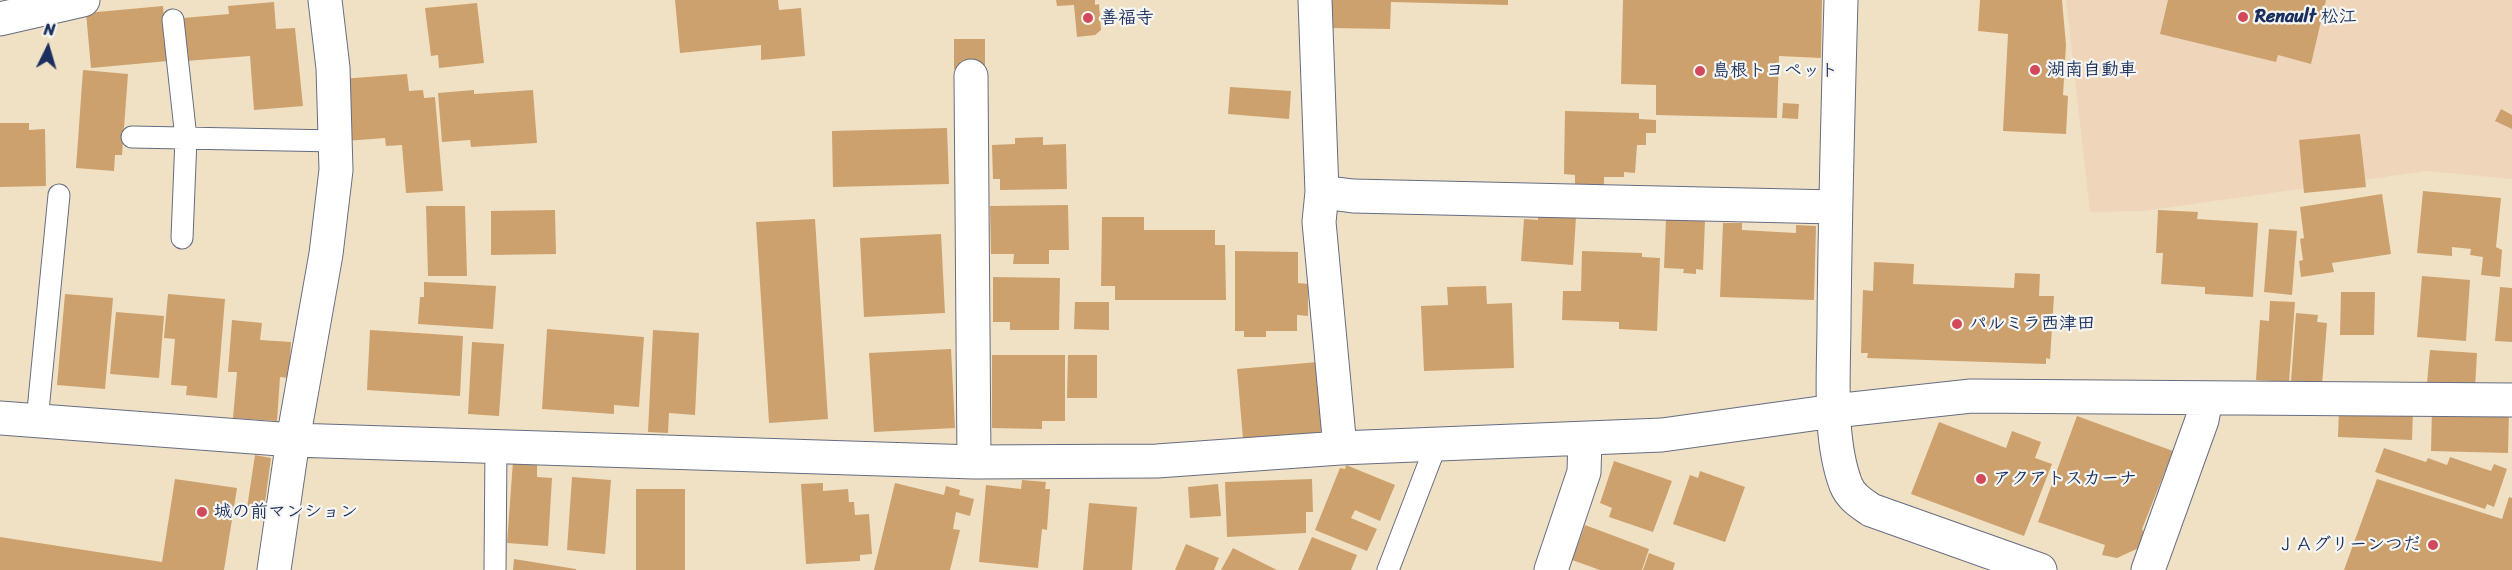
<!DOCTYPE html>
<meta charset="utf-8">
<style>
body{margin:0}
#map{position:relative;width:2512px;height:570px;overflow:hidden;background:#f0e1c4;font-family:Sriracha,sans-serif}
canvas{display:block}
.north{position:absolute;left:18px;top:18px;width:60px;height:60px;-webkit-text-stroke:4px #f6f6f2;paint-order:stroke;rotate:5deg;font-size:16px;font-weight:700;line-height:24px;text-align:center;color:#1b2f5e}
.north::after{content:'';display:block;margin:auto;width:21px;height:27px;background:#1b2f5e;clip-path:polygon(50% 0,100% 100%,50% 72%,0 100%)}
</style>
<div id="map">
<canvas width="2512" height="570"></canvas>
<div class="north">N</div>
</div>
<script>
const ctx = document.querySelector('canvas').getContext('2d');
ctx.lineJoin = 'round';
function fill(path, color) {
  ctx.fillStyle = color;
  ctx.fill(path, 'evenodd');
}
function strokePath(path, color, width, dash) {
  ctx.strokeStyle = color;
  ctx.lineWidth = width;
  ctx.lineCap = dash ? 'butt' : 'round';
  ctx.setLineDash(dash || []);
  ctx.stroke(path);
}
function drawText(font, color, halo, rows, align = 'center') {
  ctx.font = font + ' Sriracha,"Klee One",sans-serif';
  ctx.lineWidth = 4.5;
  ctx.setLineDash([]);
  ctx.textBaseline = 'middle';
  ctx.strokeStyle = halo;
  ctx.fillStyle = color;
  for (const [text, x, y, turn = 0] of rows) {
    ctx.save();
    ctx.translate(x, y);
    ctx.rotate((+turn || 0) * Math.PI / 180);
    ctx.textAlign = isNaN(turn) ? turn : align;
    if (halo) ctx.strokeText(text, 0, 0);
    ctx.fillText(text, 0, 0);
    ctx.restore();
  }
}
fill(new Path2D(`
 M2066 0H2512V179L2427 171 2144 211 2090 212Z`), '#efd6bb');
fill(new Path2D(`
 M675 0H778L779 10 801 8 805 56 761 60V45L680 53Z
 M1056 0H1095V5L1099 4 1101 30 1095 35 1077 37 1074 5 1057 6Z
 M1332 0H1508V5L1391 2 1390 29 1332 28Z
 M1623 0H1822L1821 58 1779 56 1777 118 1656 115V85L1621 84Z
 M1980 0H2062L2066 45 2063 95 2068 96 2066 134 2003 131 2008 34 1978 31Z
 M2168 0H2326L2311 64 2278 55 2276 62 2160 34Z
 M274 2 276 29 295 28 303 106 254 110 250 56 186 61 183 18 229 14 228 6Z
 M477 3 484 63 439 68 438 55 431 56 425 8Z
 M163 6 168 61 91 68 86 13Z
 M954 39H985V69H954Z
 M83 70 128 74 122 155H115L114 171 76 168Z
 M407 74 409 91 423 90 424 98 435 97 443 191 406 193 402 145 386 146 385 138 346 141 341 79Z
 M1230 87 1291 91 1289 119 1228 114Z
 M474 90V94L533 90 537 143 471 147 470 140 442 142 438 93Z
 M1783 103 1799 104 1798 119 1782 118Z
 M2501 109 2512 115V129L2495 121Z
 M1565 111 1639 113V119L1656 120V133H1646V145H1637L1635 173 1624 172V177H1604V185L1575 184V175L1564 174Z
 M0 123H29V130L45 129 46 186 0 187Z
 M947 128 949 184 833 187 832 131Z
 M2360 134 2366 187 2304 193 2299 140Z
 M1043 137V145L1066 144 1067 189 1000 190V179H993L992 145 1015 144V138Z
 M2423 191 2501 198 2496 247 2502 250 2500 277 2481 275 2483 257 2470 255 2471 249 2452 247V256L2417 253Z
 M2382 194 2391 254 2332 263 2334 272 2301 277 2299 261 2303 260 2300 239 2304 238 2300 207Z
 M1068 205 1069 250H1049V264H1013L1014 254H991L990 206Z
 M426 206H465L467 276H428Z
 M555 210 556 254 491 255V211Z
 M2158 210 2198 212 2197 219 2258 223 2253 297 2205 294V287L2161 284 2163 253H2156Z
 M1538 214 1576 217 1573 265 1521 261 1524 219 1538 220Z
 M1102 217H1144V230H1215V245H1225L1226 300H1115V286H1101Z
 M815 219 828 419 769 423 756 222Z
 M1666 219 1705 220 1703 270 1696 269V274L1683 273 1684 269 1664 268Z
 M1723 223H1742V230L1796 233V225L1816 226 1814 300 1720 297Z
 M2269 229 2297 231 2292 295 2264 292Z
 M941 234 945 313 864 317 860 238Z
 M1235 251 1298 252V283L1308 284V316L1297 315V331H1266V337H1244V331H1235Z
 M1582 251 1642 253V257L1660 258 1657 331 1619 329V322L1562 320 1563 291H1581Z
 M1874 262 1914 264 1913 284 2014 288 2015 273 2040 274 2039 296H2054L2050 359 2046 358V364L1867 358 1868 353H1861L1863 290 1873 291Z
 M2422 276 2470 280 2466 341 2417 337Z
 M993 277 1060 278 1059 330H1010V322H993Z
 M424 282 496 286 493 329 418 324 420 297H424Z
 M1486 286 1487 304 1512 303 1514 368 1424 371 1421 306 1448 305 1447 287Z
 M2500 287 2512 288V342L2495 341Z
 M2341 292H2375L2374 335H2340Z
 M65 294 113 298 105 389 57 385Z
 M168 294 225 299 217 398 186 395 187 386 171 385 175 339 164 338Z
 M2270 301 2295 302 2289 382 2256 380 2260 320 2269 321Z
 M1075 302H1109V330L1074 329Z
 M116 312 164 316 159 378 110 374Z
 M2296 313 2318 315 2317 322 2327 323 2322 385 2291 382Z
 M232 320 262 323 260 340 291 342 289 378 280 377 277 421 233 418 237 372H228Z
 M547 329 644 337 639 407 614 405V414L542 409Z
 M370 330 463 336 460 396 367 390Z
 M653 330 699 333 695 415 669 413 668 433 648 432Z
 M472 342 504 344 499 416 468 414Z
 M951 349 955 428 874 432 869 353Z
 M2430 350 2477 353 2475 388 2427 383Z
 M992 355H1065V421H1042V429L992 428Z
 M1068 355H1097V398H1067Z
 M1318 362 1324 432 1243 439 1237 369Z
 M2339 408 2413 411 2412 440 2338 437Z
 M2432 408 2509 410 2508 453 2431 451Z
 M2077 416 2173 451 2142 529 2146 536 2143 546 2117 558 2102 555 2105 545 2038 522Z
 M1939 422 2006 448 2012 431 2041 442 2035 458 2052 464 2024 536 1911 494Z
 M2384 448 2426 462 2428 458 2447 465 2450 457 2491 471 2494 464 2507 469 2494 507 2487 504 2485 509 2375 472Z
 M255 455 271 458 264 510 247 508Z
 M513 461 537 464V477L552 478 548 546 507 543Z
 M1614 461 1672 481 1653 532 1609 517 1612 508 1600 503Z
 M1346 465 1395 485 1380 521 1355 510 1351 518 1377 529 1367 551 1315 530 1340 468 1345 469Z
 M1700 471 1745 487 1725 542 1673 524 1690 475 1698 478Z
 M572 477 611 480 605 554 567 550Z
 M175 479 237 488 224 570H0V537L162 562Z
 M1312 479 1313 512H1306V533L1227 537 1225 482Z
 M2377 479 2502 519 2509 497 2512 498V570H2344Z
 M1022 480 1046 482 1045 489H1050L1047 530 1042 529 1038 568 979 562 986 485 1021 489Z
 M823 483V491L848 489 849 502H854L855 515 869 514 872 554 860 555V561L806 564 801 484Z
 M895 483 944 495 946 486 960 490 959 495 974 499 970 516 956 512 953 529 960 530 950 570H874Z
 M1218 484 1221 516 1190 518 1188 487Z
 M636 489H685V570H636Z
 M1089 503 1137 507 1132 570H1083Z
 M1585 525 1649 549 1642 570H1600L1572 560Z
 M1312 537 1357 555 1351 570H1298Z
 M1186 544 1219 558 1214 570H1175Z
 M1233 548 1277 570H1221Z
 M1649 553 1675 563 1673 570H1643Z
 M514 559 576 569V570H513Z`), '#cda16e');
const service = new Path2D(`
 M173 20 186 138 182 238
 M132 137 336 141
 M37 421 59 195
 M495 570 496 446
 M1388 570 1436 445`);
const minor = new Path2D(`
 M1315 0 1322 192 1319 222 1340 448
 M1841 0C1838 107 1835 215 1834 322 1834 372 1828 438 1846 485 1851 497 1861 503 1871 510L2040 570
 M0 19 83 0
 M971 76 974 462
 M1322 192 1353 196 1835 207
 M0 418 293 440 974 462 1157 461 1340 448 1662 435 1834 411 1971 396 2512 400
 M274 570 293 440 326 254 336 170 333 68 325 0
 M1551 570 1584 472 1585 439
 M2148 570 2202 420 2206 399`);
strokePath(service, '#666d82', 23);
strokePath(minor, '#666d82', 35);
strokePath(service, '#fff', 21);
strokePath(minor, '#fff', 33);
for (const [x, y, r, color] of [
 [2243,17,6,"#d1495b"],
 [1088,18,6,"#d1495b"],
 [2035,70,6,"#d1495b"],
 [1700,71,6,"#d1495b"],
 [1957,324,6,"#d1495b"],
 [1981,479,6,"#d1495b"],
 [202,512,6,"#d1495b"],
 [2433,545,6,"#d1495b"]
]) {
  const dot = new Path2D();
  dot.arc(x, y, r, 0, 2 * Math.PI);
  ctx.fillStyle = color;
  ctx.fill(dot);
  strokePath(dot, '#f6f6f2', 2);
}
drawText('bold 18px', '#1b2f5e', '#f6f6f2', [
 ["Renault 松江",2255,17],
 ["善福寺",1100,18],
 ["湖南自動車",2047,70],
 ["島根トヨペット",1712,71],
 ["パルミラ西津田",1969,324],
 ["アクアトスカーナ",1993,479],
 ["城の前マンション",214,512],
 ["ＪＡグリーンつだ",2421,545,"right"]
], 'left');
</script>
